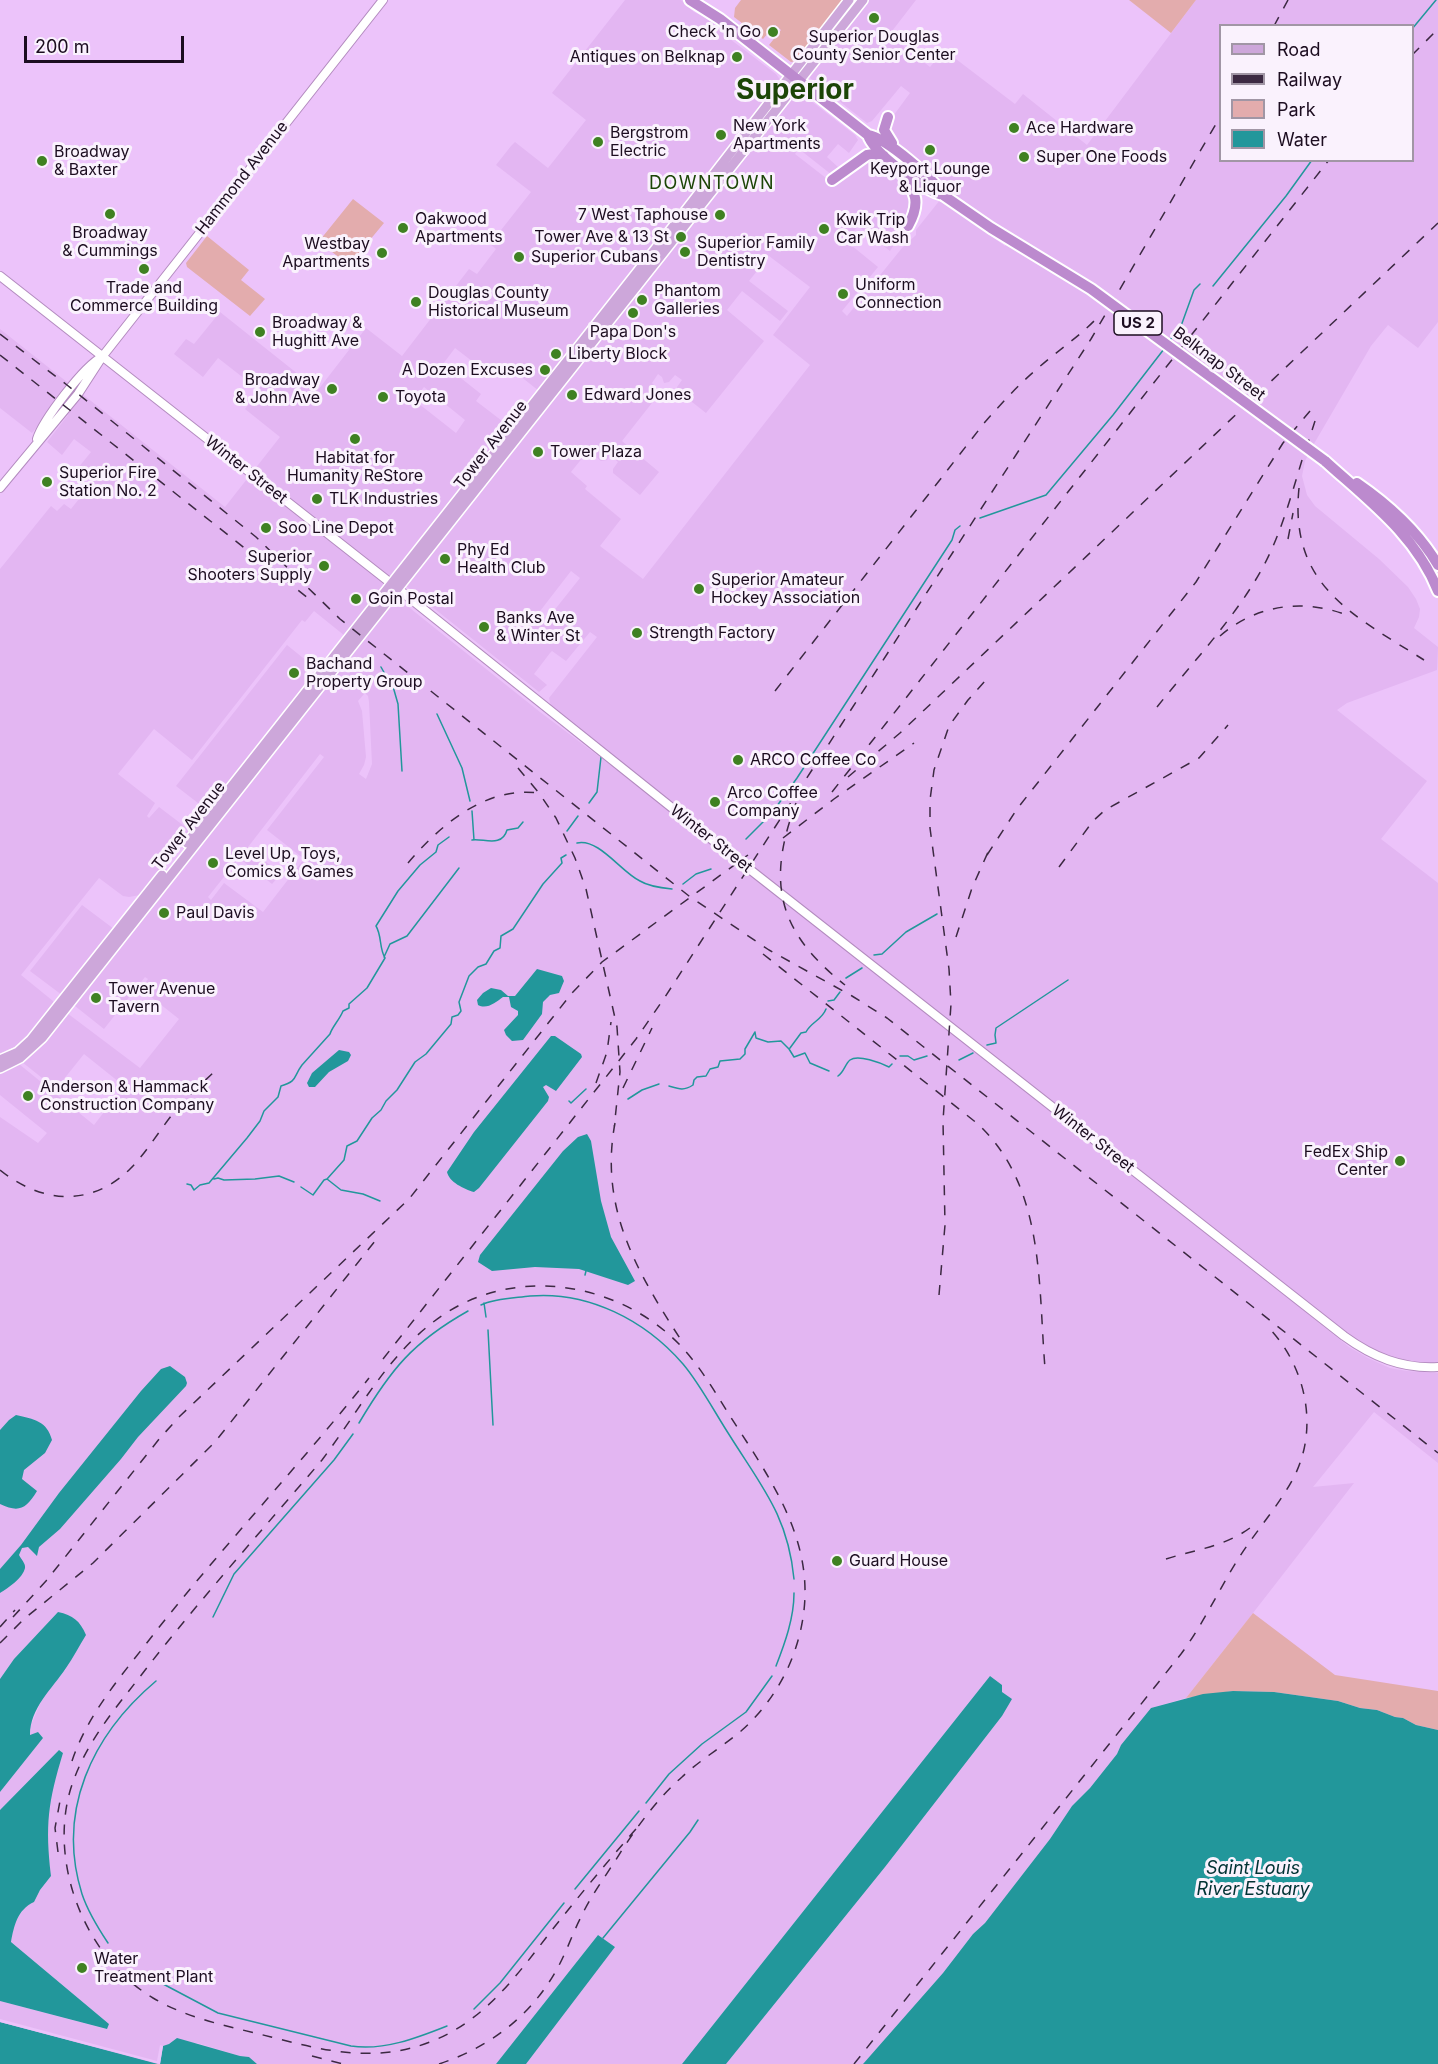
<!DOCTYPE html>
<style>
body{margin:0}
#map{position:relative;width:1438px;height:2064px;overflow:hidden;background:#ecc3fa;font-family:Inter,sans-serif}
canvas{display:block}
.legend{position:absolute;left:1219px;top:24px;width:195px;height:138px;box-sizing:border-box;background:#faf2fd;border:2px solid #a196a5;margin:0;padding:8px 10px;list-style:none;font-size:18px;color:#1c0d20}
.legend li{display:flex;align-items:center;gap:12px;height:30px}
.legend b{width:30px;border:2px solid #a196a5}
.scale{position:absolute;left:24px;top:36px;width:160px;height:27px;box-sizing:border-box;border:3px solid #1c0d20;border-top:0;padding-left:8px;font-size:18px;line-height:21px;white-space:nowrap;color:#1c0d20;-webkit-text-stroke:4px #faf2fd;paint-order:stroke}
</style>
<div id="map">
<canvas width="1438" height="2064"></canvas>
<ul class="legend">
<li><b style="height:8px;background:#cda7da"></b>Road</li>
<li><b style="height:8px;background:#3c2942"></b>Railway</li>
<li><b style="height:16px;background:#e3acad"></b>Park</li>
<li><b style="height:16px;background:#22979b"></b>Water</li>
</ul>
<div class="scale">200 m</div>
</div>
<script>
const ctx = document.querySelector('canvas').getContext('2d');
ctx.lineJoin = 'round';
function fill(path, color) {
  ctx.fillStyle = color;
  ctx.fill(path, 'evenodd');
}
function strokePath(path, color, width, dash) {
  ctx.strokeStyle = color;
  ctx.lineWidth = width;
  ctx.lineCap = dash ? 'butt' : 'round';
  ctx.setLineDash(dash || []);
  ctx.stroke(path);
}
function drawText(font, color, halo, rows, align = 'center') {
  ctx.font = font + ' Inter,sans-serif';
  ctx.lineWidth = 6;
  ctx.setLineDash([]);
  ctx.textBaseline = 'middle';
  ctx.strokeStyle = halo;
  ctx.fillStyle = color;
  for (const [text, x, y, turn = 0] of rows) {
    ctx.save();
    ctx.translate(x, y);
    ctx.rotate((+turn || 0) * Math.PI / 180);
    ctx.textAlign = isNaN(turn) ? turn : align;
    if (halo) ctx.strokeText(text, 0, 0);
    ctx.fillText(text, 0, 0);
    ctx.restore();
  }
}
fill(new Path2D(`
 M625 0H681L694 12 705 17 730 39 776 74 781 81 539 391 505 364 494 378 455 348 443 364 481 394 476 401 510 427 345 636 314 611 305 622 302 620 192 760 154 729 118 774 155 803 147 816 149 818 159 807 188 829 189 832 140 895 129 897 123 896 99 878 21 975 53 1001 54 1005 21 1044 0 1054V569L51 506 57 511 64 504 71 509 94 480 78 468 91 452 74 439 62 455 47 442 68 415 55 405 32 433 0 408V329L225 507 280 437 245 409 259 390 218 358 203 377 174 354 186 339 194 344 220 312 318 390 366 328 402 356 469 269 477 274 496 249 490 244 531 192 496 165 511 146 515 142 548 168 586 120 552 93ZM424 387 465 420 456 433 414 400Z
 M869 0H916L889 35 930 67 941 54 948 53 1015 104 1023 94 1087 145 1196 0H1438V322L1418 348 1388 325 1371 346 1315 442 1305 461 1302 476 1307 495 1315 506 1379 559 1408 587 1416 599 1420 609 1419 617 1414 628 1438 647 1437 670 1347 703 1337 710 1427 781 1381 839 1438 883V1363H1418L1392 1358 1365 1347 1341 1330 965 1033 719 842 551 707 549 698 597 637 590 632 566 661 552 651 550 653 534 674 547 685 539 692 406 586 405 585 794 93 802 94 855 135 858 140 849 153 838 144 827 157 838 167 832 175 799 149 795 154 835 185 842 177 866 159H879L904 180 914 198 912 216 890 251 858 226 846 241 878 267 842 311 847 316 902 248 916 235V230L940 200 1005 246 1014 236 979 213 938 181 890 138 888 123 910 93 901 86 872 121 867 123 810 78 811 73ZM1220 26H1412V160H1220ZM769 256 810 287 773 335 810 365 643 579 600 546 621 519 585 489 587 486 571 472 588 451 601 461 607 460 611 456 618 462 613 469V473L640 495 659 472 622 441 659 394V390L652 383 658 374 662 377 664 383 669 382 675 375 682 380 677 387 678 391 706 413 764 341 727 310 742 291 780 321 788 311 749 281ZM571 571 580 578 545 622 537 615Z
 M395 601 406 605 540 712 629 779 1190 1219 1349 1347 1368 1358 1390 1368 1407 1371 1438 1373V1463L1374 1412 1313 1487 1354 1483 1253 1613 1186 1698 1151 1708 1121 1745 1117 1754 1090 1788 1072 1806 1050 1839 985 1923 973 1934 943 1973 863 2064H726L885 1867 1002 1716V1692L990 1676 682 2064H526L615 1947 598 1935 496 2064H257L249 2057 240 2056 197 2043 163 2046 160 2064H158L0 2022V2001L106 2029 109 2024 11 1942 14 1923 26 1906 34 1902 40 1890 51 1876 47 1843V1818L52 1787 63 1753 59 1750 0 1810V1792L43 1738 30 1736 31 1725 43 1697 66 1669 58 1612 14 1659 0 1679V1117L38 1143 47 1133 0 1095V1073L19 1064 94 1125 124 1086 84 1054 56 1089 22 1062 38 1048 67 1013 140 1068 179 1019 141 989 148 979 145 977 104 1029 75 1006 74 1003 328 682 331 681 338 672V668L391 603ZM365 693 368 696 369 702 372 764 366 779 359 774 364 765 366 757 362 711 358 701ZM320 754 324 757 267 830 304 859 263 912 224 883 211 900 208 897 239 858 272 884 281 874 248 847Z
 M287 645 313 666 315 674 207 810 176 786Z
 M82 905 114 929 62 995 30 971Z`), '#e3b6f2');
fill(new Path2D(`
 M741 0H844L796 61 791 62 769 45 781 30 775 25 763 39 734 17 735 8Z
 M1129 0H1196L1171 33Z
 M353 199 384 223 349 265 323 245 320 240Z
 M207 236 249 270 241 280 265 299 250 316 187 267 186 263Z
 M1253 1613 1335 1675 1438 1691V1730L1416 1725 1403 1718 1395 1717 1377 1710 1360 1708 1338 1701 1274 1692 1233 1691 1186 1698Z`), '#e3acad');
fill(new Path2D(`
 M537 969 562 976 564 981 559 993 550 995 543 1002 542 1014 523 1040 512 1041 506 1035 504 1030 518 1015V1011L511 1007 509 997H503C496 1002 487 1010 478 1005L477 1000 483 993 491 988 501 990 508 996H515Z
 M551 1036H555L581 1054 582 1057 556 1091 546 1085 543 1087 549 1097 548 1101 479 1188 474 1192C464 1189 449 1182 447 1172L474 1132Z
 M339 1050 349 1052 351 1055 348 1061 329 1072 315 1087H309L307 1083 312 1073Z
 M587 1134 591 1141 601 1201 611 1237 635 1281 628 1285 579 1269 535 1267 492 1271 478 1262 480 1255 563 1151 578 1137Z
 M170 1366 185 1377 187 1383 186 1386 138 1437 121 1459 60 1529 39 1547 37 1556 28 1547 22 1548 19 1555C21 1559 26 1564 25 1568 23 1578 8 1588 0 1593V1569L21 1545 59 1493 141 1391 161 1369Z
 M16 1415C34 1419 47 1421 52 1440L45 1453 24 1470 22 1479 37 1491C26 1509 19 1513 0 1504V1430L9 1420Z
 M58 1612C73 1615 80 1621 86 1635 79 1646 73 1658 66 1668 52 1689 30 1708 30 1735L38 1732 43 1738 0 1792V1679L14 1659Z
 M990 1676 1002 1685V1692L1012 1699 1002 1716 885 1867 726 2064H682Z
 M1233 1691 1274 1692 1338 1701 1360 1708 1377 1710 1395 1717 1403 1718 1416 1725 1438 1730V2064H863L943 1973 973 1934 985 1923 1050 1839 1072 1806 1090 1788 1117 1754 1121 1745 1151 1708 1203 1694Z
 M59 1750 63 1753C48 1802 45 1825 51 1876L40 1890 34 1902C17 1910 14 1926 11 1942L109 2024 107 2029 0 2001V1810Z
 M598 1935 615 1947 526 2064H496Z
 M0 2022 158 2064H0Z
 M177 2038 240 2056 249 2057 257 2064H160L163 2046 169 2044Z`), '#22979b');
fill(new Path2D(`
 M0 2019 157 2061 160 2045 163 2046 160 2064 0 2022Z`), '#ecc3fa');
strokePath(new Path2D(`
 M1412 29 1436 0
 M1213 286 1286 196 1312 160
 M1170 340 1181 326 1194 290 1200 284
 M980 518 1046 495 1113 415 1164 349
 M381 667 394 690 398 704 402 771
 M437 714 462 768 470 801
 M589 803 597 792 601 757
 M472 811 474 840
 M567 831 578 816
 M746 839 772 813 797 778 952 540 955 530 960 526
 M472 840C483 838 502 848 507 830L518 828 523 822
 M577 843C599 838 621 872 640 881 648 886 662 888 672 889
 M683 884 696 874 711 869
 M874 955 882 954 906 932 937 914
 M384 957 390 944 407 936 459 868
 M846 978 862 968
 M828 1001 834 1000 840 992
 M987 1045 996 1043 995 1035 996 1028 1068 980
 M790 1048 801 1033 806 1032C811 1022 822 1020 826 1009
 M900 1056H908L914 1060 927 1056
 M959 1060 973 1053
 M838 1076C844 1072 845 1064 850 1060 858 1054 881 1063 889 1067L892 1064
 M669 1086C679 1089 684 1091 693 1085L694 1080 697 1077 706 1076 710 1069 718 1067 720 1061 740 1059 745 1054V1049L755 1032 756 1038 768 1042 781 1041 789 1049 794 1057 805 1053 810 1063 829 1071
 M628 1099 642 1090 659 1084
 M569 1101 571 1103 586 1089
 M214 1179 218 1178 224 1180 255 1179 279 1176 294 1182
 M327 1179 344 1160 347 1146 357 1141 372 1118 381 1110 386 1101 397 1090 415 1062 426 1054 451 1024 452 1017 458 1015 461 1011 459 1002 469 976 478 967 486 964 494 951 500 948 501 936 513 929 543 884 562 863 561 858 566 855
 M187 1184 191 1185 194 1190 200 1185 209 1183 247 1138 260 1121 264 1111 278 1097 281 1086C298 1081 293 1077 302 1065L330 1034C332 1027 340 1019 343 1011L349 1008V1004L367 988 385 958C379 948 382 936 376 926L398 891 420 865 436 852 438 845 449 837
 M301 1187 313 1195 324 1180 327 1179 341 1190 363 1194 380 1201
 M585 1275 586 1271
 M484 1303 486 1317
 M481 1305C495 1298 515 1298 530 1296 588 1291 645 1320 683 1364 700 1384 715 1413 730 1436 762 1487 788 1516 794 1579
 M488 1330 493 1425
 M359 1423C391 1369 413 1342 468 1311
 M213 1617 234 1574 334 1460 353 1434
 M776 1666C785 1643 794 1618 794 1593
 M646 1803 669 1774 702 1744 746 1712 772 1676
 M575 1889 639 1811
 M603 1938 690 1832 698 1820
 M108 1943C98 1928 88 1912 82 1894 56 1811 92 1735 156 1681
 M122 1961 125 1964
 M148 1976 218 2013 351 2046C383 2051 417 2038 447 2026
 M474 2009 500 1983 564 1903`), '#22979b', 1.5);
const tertiary = new Path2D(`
 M0 276 397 588 706 835 1344 1336C1373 1357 1402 1369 1438 1367
 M37 439C43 420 84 366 102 357
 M0 488 78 394 102 357 383 0`);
const primary = new Path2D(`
 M187 843 680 218 849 0
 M0 1060 18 1052 31 1040 162 875
 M0 1068 20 1058 42 1038 863 0`);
const trunk = new Path2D(`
 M690 0 720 19 868 135C886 138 934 179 943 195
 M888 117 884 130 892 143
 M868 135C873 153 925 191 943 195
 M902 172C916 193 921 203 908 226
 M832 180 867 155 874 154 884 156
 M1325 461C1368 500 1416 535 1438 591
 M1357 483C1389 505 1418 531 1438 565`);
strokePath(tertiary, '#b38bbf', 10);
strokePath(primary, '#fff', 12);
strokePath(trunk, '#fff', 14);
strokePath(tertiary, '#fff', 8);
strokePath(primary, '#cda7da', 9);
strokePath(trunk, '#bc8ace', 10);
strokePath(new Path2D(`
 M1274 26 1288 0
 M1412 55 1438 29
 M0 334 67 385 256 537 340 619 689 896 769 950 852 996 887 1018 1438 1453
 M0 355 313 602
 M1306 449 1315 421
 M1299 488C1289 586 1353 615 1424 660
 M1288 539 1293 513
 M1220 636C1257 604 1305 598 1349 616
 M775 691 985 422C1001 404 1018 385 1037 369 1057 351 1079 337 1097 318
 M1157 707C1192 663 1236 617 1263 567 1284 528 1294 484 1308 441
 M518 768 539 793 556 818 575 858 586 889 617 1027 620 1072 614 1129
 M848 777 900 733 1438 223
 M832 792 1329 160
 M796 803C766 883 778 932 845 985
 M783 838 834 799 914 743
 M987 855 1017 809 1196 582 1283 443 1310 411
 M408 863C441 824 489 783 544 794
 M1059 867 1093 821 1105 810 1199 758 1228 725
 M956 937 972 888 989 850
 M763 954 978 1124C1045 1187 1038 1284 1045 1368
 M596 1083 607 1052 611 1022
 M623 1088 652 1028
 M615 1123C599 1208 637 1272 681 1340
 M0 1170C41 1203 90 1208 130 1169 147 1152 160 1129 176 1110 188 1095 204 1082 218 1068
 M939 1295 945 1225 943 1121 951 1004 949 969 930 828V800L934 770 949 726 968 700 985 681
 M383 1359 636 1039 665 997 1091 339 1220 117
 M1166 1559C1197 1549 1230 1546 1256 1523
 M13 1617 46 1581 160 1438 180 1416 409 1199 572 993 602 962 748 855
 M0 1627 15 1610
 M0 1643 24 1619 93 1563 215 1442 379 1236
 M72 1761C88 1713 123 1674 153 1635 222 1547 299 1466 369 1378
 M58 1852 55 1828 60 1801
 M312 2056 343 2064
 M439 2064C490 2047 531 2016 557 1969 566 1953 572 1935 580 1919 591 1895 608 1873 622 1850 639 1824 659 1797 682 1777 700 1760 722 1747 741 1731 766 1709 786 1679 796 1647 823 1563 785 1501 741 1433 721 1403 704 1370 679 1344 625 1289 537 1269 466 1302 398 1334 365 1403 322 1460 264 1528 204 1595 149 1665 118 1706 85 1741 70 1791 49 1866 86 1958 153 1998 188 2019 232 2027 271 2037 324 2051 376 2063 430 2042 485 2021 517 1975 552 1930 579 1896 607 1862 636 1829
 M854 2064 1181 1654C1204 1623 1219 1589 1240 1556 1257 1530 1279 1505 1294 1477 1319 1428 1306 1368 1270 1329`), '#3c2942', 1.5, [10, 10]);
const trunkBridge = new Path2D(`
 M943 195 991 228 1091 289 1325 461`);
strokePath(trunkBridge, '#fff', 14, []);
strokePath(trunkBridge, '#bc8ace', 10);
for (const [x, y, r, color] of [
 [874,18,6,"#3f8122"],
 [773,32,6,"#3f8122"],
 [737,57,6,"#3f8122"],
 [1014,128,6,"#3f8122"],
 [721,135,6,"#3f8122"],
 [598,142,6,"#3f8122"],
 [930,150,6,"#3f8122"],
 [1024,157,6,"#3f8122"],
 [42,161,6,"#3f8122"],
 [110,214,6,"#3f8122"],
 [720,215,6,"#3f8122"],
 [403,228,6,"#3f8122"],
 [824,229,6,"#3f8122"],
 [681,237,6,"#3f8122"],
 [685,252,6,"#3f8122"],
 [382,253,6,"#3f8122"],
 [519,257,6,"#3f8122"],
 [144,269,6,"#3f8122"],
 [843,294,6,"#3f8122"],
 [642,300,6,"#3f8122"],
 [416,302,6,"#3f8122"],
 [633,313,6,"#3f8122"],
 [260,332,6,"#3f8122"],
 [556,354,6,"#3f8122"],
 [545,370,6,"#3f8122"],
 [332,389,6,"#3f8122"],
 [572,395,6,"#3f8122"],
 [383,397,6,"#3f8122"],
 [355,439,6,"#3f8122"],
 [538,452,6,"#3f8122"],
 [47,482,6,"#3f8122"],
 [317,499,6,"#3f8122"],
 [266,528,6,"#3f8122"],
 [445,559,6,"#3f8122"],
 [324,566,6,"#3f8122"],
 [699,589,6,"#3f8122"],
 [356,599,6,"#3f8122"],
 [484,627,6,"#3f8122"],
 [637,633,6,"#3f8122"],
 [294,673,6,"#3f8122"],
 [738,760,6,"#3f8122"],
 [715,802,6,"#3f8122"],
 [213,863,6,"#3f8122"],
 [164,913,6,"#3f8122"],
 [96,998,6,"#3f8122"],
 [28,1096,6,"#3f8122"],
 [1400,1161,6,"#3f8122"],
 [837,1561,6,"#3f8122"],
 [82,1968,6,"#3f8122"]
]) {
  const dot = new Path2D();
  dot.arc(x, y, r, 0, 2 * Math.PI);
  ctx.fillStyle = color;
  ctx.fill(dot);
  strokePath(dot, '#faf2fd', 2);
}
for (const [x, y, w] of [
 [1138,323,48]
]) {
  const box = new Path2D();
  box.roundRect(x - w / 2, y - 12, w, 24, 4.5);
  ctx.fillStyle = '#faf2fd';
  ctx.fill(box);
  strokePath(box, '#1c0d20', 1.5);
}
drawText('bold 15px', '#1c0d20', null, [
 ["US 2",1138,323]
]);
drawText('16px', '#1c0d20', '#faf2fd', [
 ["Check 'n Go",761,32,"right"],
 ["Superior Douglas",874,37,"center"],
 ["County Senior Center",874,55,"center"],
 ["Antiques on Belknap",725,57,"right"],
 ["New York",733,126],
 ["Apartments",733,144],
 ["Ace Hardware",1026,128],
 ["Bergstrom",610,133],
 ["Electric",610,151],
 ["Broadway",54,152],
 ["& Baxter",54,170],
 ["Super One Foods",1036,157],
 ["Keyport Lounge",930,169,"center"],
 ["& Liquor",930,187,"center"],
 ["7 West Taphouse",708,215,"right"],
 ["Oakwood",415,219],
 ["Apartments",415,237],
 ["Kwik Trip",836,220],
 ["Car Wash",836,238],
 ["Broadway",110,233,"center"],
 ["& Cummings",110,251,"center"],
 ["Tower Ave & 13 St",669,237,"right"],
 ["Superior Family",697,243],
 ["Dentistry",697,261],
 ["Westbay",370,244,"right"],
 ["Apartments",370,262,"right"],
 ["Superior Cubans",531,257],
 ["Uniform",855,285],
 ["Connection",855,303],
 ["Trade and",144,288,"center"],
 ["Commerce Building",144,306,"center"],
 ["Phantom",654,291],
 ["Galleries",654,309],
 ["Douglas County",428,293],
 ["Historical Museum",428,311],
 ["Broadway &",272,323],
 ["Hughitt Ave",272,341],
 ["Papa Don's",633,332,"center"],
 ["Liberty Block",568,354],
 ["A Dozen Excuses",533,370,"right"],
 ["Broadway",320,380,"right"],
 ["& John Ave",320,398,"right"],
 ["Edward Jones",584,395],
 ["Toyota",395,397],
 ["Tower Plaza",550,452],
 ["Habitat for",355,458,"center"],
 ["Humanity ReStore",355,476,"center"],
 ["Superior Fire",59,473],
 ["Station No. 2",59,491],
 ["TLK Industries",329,499],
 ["Soo Line Depot",278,528],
 ["Phy Ed",457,550],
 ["Health Club",457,568],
 ["Superior",312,557,"right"],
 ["Shooters Supply",312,575,"right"],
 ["Superior Amateur",711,580],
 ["Hockey Association",711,598],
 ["Goin Postal",368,599],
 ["Banks Ave",496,618],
 ["& Winter St",496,636],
 ["Strength Factory",649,633],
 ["Bachand",306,664],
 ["Property Group",306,682],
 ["ARCO Coffee Co",750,760],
 ["Arco Coffee",727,793],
 ["Company",727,811],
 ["Level Up, Toys,",225,854],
 ["Comics & Games",225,872],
 ["Paul Davis",176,913],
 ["Tower Avenue",108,989],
 ["Tavern",108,1007],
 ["Anderson & Hammack",40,1087],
 ["Construction Company",40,1105],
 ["FedEx Ship",1388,1152,"right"],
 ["Center",1388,1170,"right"],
 ["Guard House",849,1561],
 ["Water",94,1959],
 ["Treatment Plant",94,1977]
], 'left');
drawText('16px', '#1c0d20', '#faf2fd', [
 ["Hammond Avenue",242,178,-52],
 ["Belknap Street",1219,364,37],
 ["Tower Avenue",491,445,-52],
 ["Winter Street",246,470,38],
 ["Tower Avenue",189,826,-52],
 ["Winter Street",711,839,38],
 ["Winter Street",1093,1139,38]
]);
ctx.letterSpacing = '1.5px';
drawText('18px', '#1c4507', '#faf2fd', [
 ["DOWNTOWN",712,184]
]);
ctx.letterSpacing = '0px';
drawText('italic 18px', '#003234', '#faf2fd', [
 ["Saint Louis",1253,1869],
 ["River Estuary",1253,1890]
]);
drawText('bold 28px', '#1c4507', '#faf2fd', [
 ["Superior",795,91]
]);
</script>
